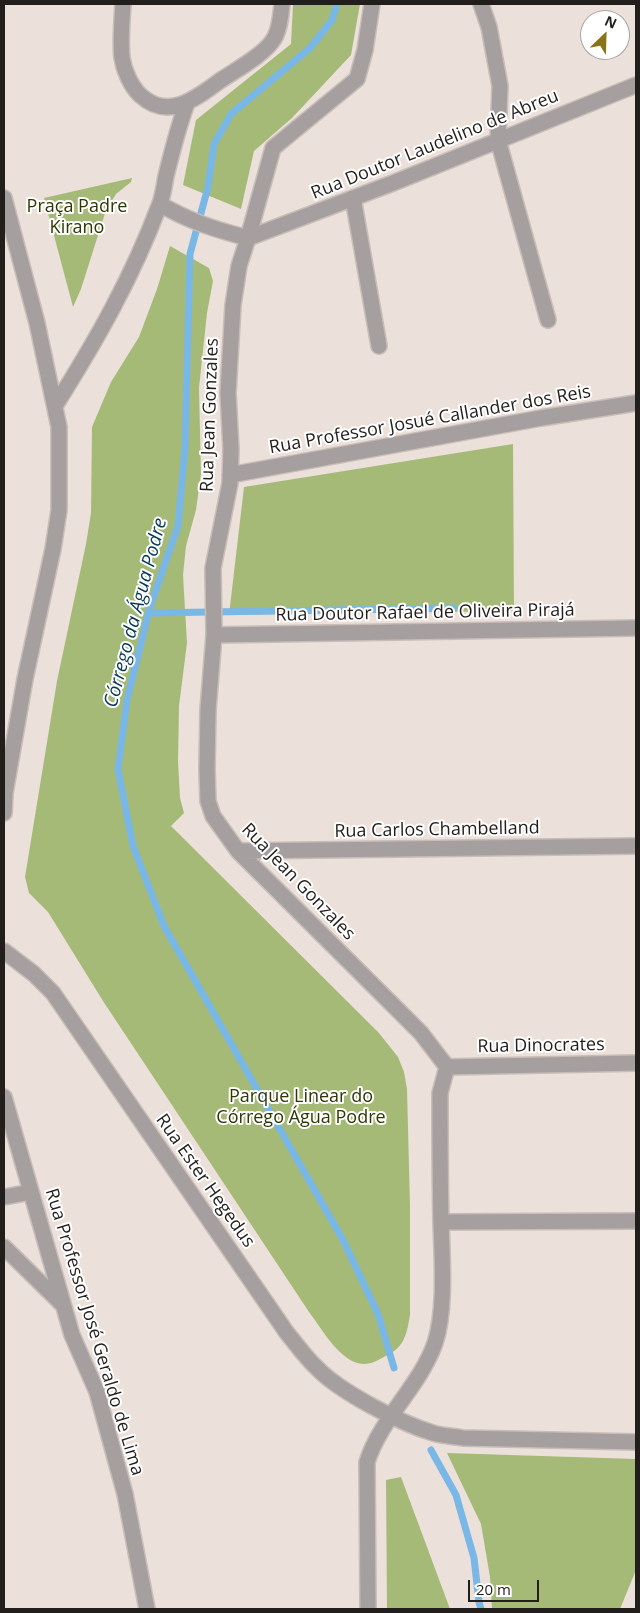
<!DOCTYPE html>
<meta charset="utf-8">
<style>
body{margin:0}
#map{position:relative;width:640px;height:1613px;overflow:hidden;background:#ece0da;font-family:"Open Sans",sans-serif}
canvas{display:block}
.frame{position:absolute;inset:0;border:5px solid #221e1c;pointer-events:none}
.north{position:absolute;left:580px;top:10px;width:50px;height:50px;box-sizing:border-box;background:#fff;border:1px solid #a7a5a4;border-radius:50%;rotate:24deg;font-size:14px;font-weight:700;line-height:20px;text-align:center;color:#221e1c}
.north::after{content:'';display:block;margin:auto;width:18px;height:22px;background:#887316;clip-path:polygon(50% 0,100% 100%,50% 72%,0 100%)}
.scale{position:absolute;left:468px;top:1580px;width:71px;height:22px;box-sizing:border-box;border:2px solid #221e1c;border-top:0;padding-left:6px;font-size:15px;line-height:18px;white-space:nowrap;color:#221e1c;-webkit-text-stroke:4px #fff;paint-order:stroke}
</style>
<div id="map">
<canvas width="640" height="1613"></canvas>
<div class="frame"></div>
<div class="north">N</div>
<div class="scale">20 m</div>
</div>
<script>
const ctx = document.querySelector('canvas').getContext('2d');
ctx.lineJoin = 'round';
function fill(path, color) {
  ctx.fillStyle = color;
  ctx.fill(path, 'evenodd');
}
function strokePath(path, color, width, dash) {
  ctx.strokeStyle = color;
  ctx.lineWidth = width;
  ctx.lineCap = dash ? 'butt' : 'round';
  ctx.setLineDash(dash || []);
  ctx.stroke(path);
}
function drawText(font, color, halo, rows, align = 'center') {
  ctx.font = font + ' "Open Sans",sans-serif';
  ctx.lineWidth = 4;
  ctx.setLineDash([]);
  ctx.textBaseline = 'middle';
  ctx.strokeStyle = halo;
  ctx.fillStyle = color;
  for (const [text, x, y, turn = 0] of rows) {
    ctx.save();
    ctx.translate(x, y);
    ctx.rotate((+turn || 0) * Math.PI / 180);
    ctx.textAlign = isNaN(turn) ? turn : align;
    if (halo) ctx.strokeText(text, 0, 0);
    ctx.fillText(text, 0, 0);
    ctx.restore();
  }
}
fill(new Path2D(`
 M293 4H360L351 55 292 118 254 151 241 209 183 185 196 120 291 44Z
 M132 178 131 182 116 194 106 210 81 289 73 307 44 198Z
 M170 246 209 268 213 281 207 313 199 388 201 474 196 510 186 546 183 575 187 643 179 706 178 761 180 798 184 813 171 826 379 1033 398 1057 404 1072 407 1089 410 1206V1315C406 1338 404 1348 382 1358 377 1361 370 1364 364 1364 341 1364 322 1329 309 1312L103 1001 48 912 29 893 25 877 57 681 86 544 91 513 92 427 111 382 139 337 157 289Z
 M513 444 514 611 229 615 244 487Z
 M447 1453 636 1459V1570L620 1609H492L490 1577 481 1524Z
 M401 1477 450 1609H387L386 1480Z`), '#a6ba78');
strokePath(new Path2D(`
 M337 4 332 20 310 48 231 114 214 144 208 187 190 254 185 448 178 526 150 607 127 700 118 769 133 846 164 926 343 1240 378 1314 394 1368
 M149 613 454 608
 M431 1450 456 1495 474 1558 479 1602 481 1609`), '#79b7e6', 7);
const minor = new Path2D(`
 M123 4C122 21 120 41 122 58 124 71 131 86 140 95 168 121 195 99 221 80 236 70 267 53 275 37 280 27 281 15 282 4
 M372 4 365 50 357 79 273 148 248 238 393 183 636 85
 M481 4 489 27 500 86 498 140 548 320
 M4 198 37 323 59 427V510L53 549 25 679 5 793 4 813
 M353 198 379 346
 M160 204C188 221 217 230 248 238L239 266 233 305 228 393 231 449 230 483 213 568 214 635 208 710 207 769 208 801 213 816 238 851 421 1033 447 1067 440 1093C440 1136 440 1179 441 1222 442 1258 446 1310 435 1343 420 1386 381 1418 367 1462L368 1609
 M55 406C96 341 132 278 159 206 163 197 164 186 166 176 172 152 178 127 187 103
 M230 475 541 418 636 403
 M214 635 636 628
 M238 851 636 846
 M4 951 34 974 53 993 287 1333C297 1345 306 1358 317 1368 340 1392 400 1423 433 1433 442 1436 453 1436 463 1438L636 1442
 M447 1067 636 1063
 M4 1097 72 1335 97 1392 125 1494 147 1609
 M4 1197 31 1192
 M441 1222 636 1221
 M4 1247 63 1305`);
strokePath(minor, '#c8bdb8', 18);
strokePath(minor, '#a59f9f', 15);
drawText('18px', '#221e1c', '#fff', [
 ["Rua Doutor Laudelino de Abreu",435,145,-22],
 ["Rua Jean Gonzales",210,415,-88],
 ["Rua Professor Josué Callander dos Reis",430,420,-10],
 ["Rua Doutor Rafael de Oliveira Pirajá",425,613,-1],
 ["Rua Carlos Chambelland",437,830,-1],
 ["Rua Jean Gonzales",298,882,46],
 ["Rua Dinocrates",541,1046,-1],
 ["Rua Ester Hegedus",205,1181,55],
 ["Rua Professor José Geraldo de Lima",94,1332,73]
]);
drawText('18px', '#2d3904', '#fff', [
 ["Praça Padre",77,207],
 ["Kirano",77,228],
 ["Parque Linear do",301,1097],
 ["Córrego Água Podre",301,1118]
]);
drawText('italic 19px', '#063958', '#fff', [
 ["Córrego da Água Podre",136,613,-75]
]);
</script>
